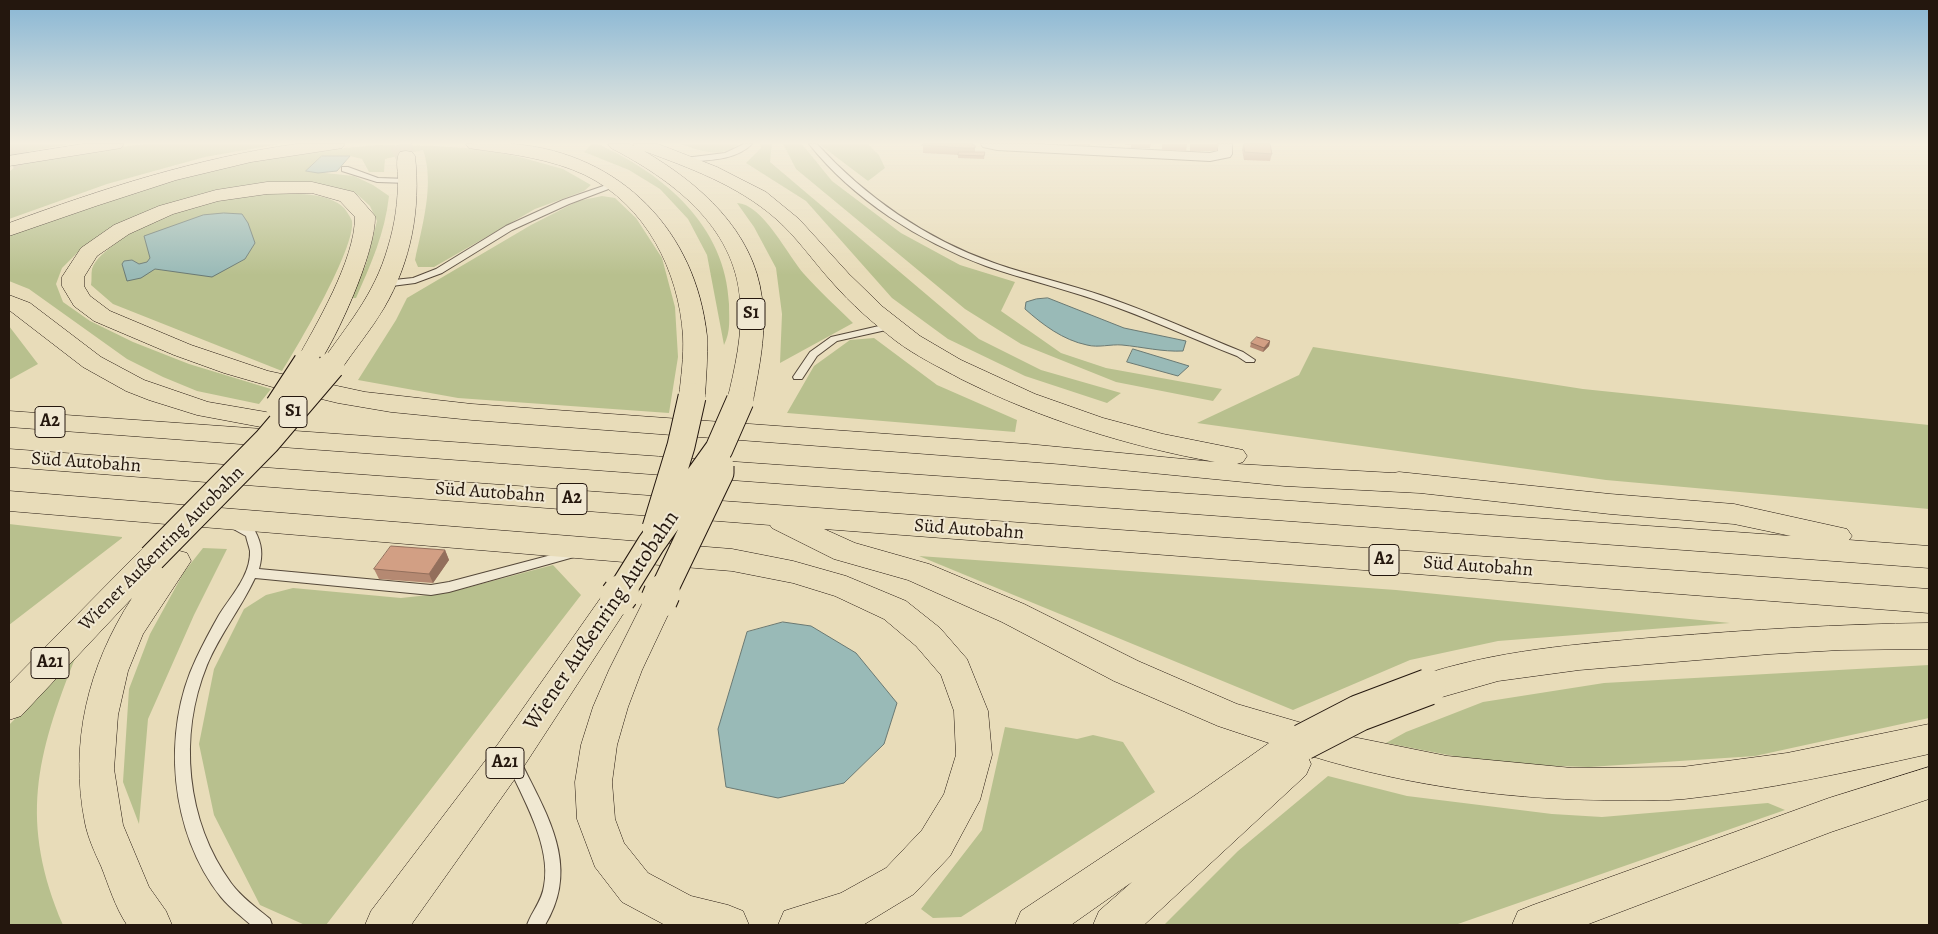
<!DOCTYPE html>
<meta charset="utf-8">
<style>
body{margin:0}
#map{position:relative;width:1938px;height:934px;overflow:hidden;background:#e8dcb9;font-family:Alegreya,serif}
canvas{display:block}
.frame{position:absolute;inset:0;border:10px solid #24170e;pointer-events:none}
</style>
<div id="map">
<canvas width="1938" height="934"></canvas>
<div class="frame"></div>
</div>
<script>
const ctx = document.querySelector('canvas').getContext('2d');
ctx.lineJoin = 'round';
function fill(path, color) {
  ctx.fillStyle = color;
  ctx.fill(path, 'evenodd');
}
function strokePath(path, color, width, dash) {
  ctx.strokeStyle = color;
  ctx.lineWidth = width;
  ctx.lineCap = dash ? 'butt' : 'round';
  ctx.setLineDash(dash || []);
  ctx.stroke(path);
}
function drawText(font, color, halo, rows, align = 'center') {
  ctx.font = font + ' Alegreya,serif';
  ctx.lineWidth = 4;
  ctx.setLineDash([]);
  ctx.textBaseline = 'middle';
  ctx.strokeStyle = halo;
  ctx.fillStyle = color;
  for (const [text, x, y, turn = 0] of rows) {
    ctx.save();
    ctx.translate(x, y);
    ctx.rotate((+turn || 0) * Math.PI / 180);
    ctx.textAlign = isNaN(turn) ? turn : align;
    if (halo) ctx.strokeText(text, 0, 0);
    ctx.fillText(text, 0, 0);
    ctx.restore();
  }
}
fill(new Path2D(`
 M9 144H71L9 155Z
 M144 144H280L205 157 107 184 9 219V172L17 165 95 150Z
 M592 144H598C664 174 726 226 729 304 729 319 731 331 724 345L707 255 688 219 660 189 629 170 584 152Z
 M681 144H738C722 159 700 151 681 144Z
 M760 144H772L770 162 979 339 1041 370 1121 393 1107 403 1025 376 948 339 892 298 806 201 746 163 761 148Z
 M783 144H802L832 181 901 233 960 265 1015 282 1001 311 1061 353 1106 368 1222 389 1213 401 1116 382 1021 344 965 309 796 169Z
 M819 144H868L879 155 885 168 868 181Z
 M376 145 437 146 479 149 516 156 563 169 591 185 584 191 535 209 434 267H418L415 260C422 226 435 184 423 150L385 159 384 172H369L362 159 350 156H322L306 171 354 176 373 185 389 196C385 233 371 264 356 298H352L366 264 377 221 370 206 358 195 327 186 227 189 83 247 62 268 56 284 63 302 90 321 133 342 189 364 271 389 259 404 197 391 163 377 127 359 29 289 9 281V235C49 220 89 204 130 191 209 166 293 152 376 145Z
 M281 193C301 194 329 193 344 208 346 210 351 218 352 221 356 247 298 346 282 371L113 304 91 285C92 280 91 274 92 269 95 259 107 250 115 244 162 208 224 196 281 193Z
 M602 196 615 198 636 218 662 258 675 307 678 357 669 413 458 398 358 380 396 320 407 298 531 225 578 201Z
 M737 203C763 204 788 256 804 274 819 291 837 307 853 323L780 363 782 314 776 268 754 227Z
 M9 326 38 364 9 380Z
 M874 338 937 385 1017 420 1015 432 787 413 814 366 850 340Z
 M1313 347 1583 389 1929 425V509L1606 480 1197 423 1299 375Z
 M9 524 122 537V538L9 625Z
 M203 548 227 549 194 615 148 719 139 824 123 782 129 689 150 634 184 572Z
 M919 556 1396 590 1730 623 1498 641 1410 660 1293 710Z
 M553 565 581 595 326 925H305L260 905 214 815 199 744 214 669 244 609 266 595 293 588 401 598 447 593Z
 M76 656C36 756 19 822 63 925H9V725Z
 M1929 665V718L1755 756 1589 767 1495 764 1386 743 1406 732 1483 702 1604 683Z
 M1005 727 1077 739 1093 735 1123 742 1155 792 961 917 933 918 921 909 982 830Z
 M1328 776 1407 796 1552 814 1602 817 1768 803 1785 810 1455 925H1164L1238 851Z`), '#b8c08e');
const water = new Path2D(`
 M322 156H350L337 171 318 173 306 171Z
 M224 213 242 214 248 223 255 243 245 259 212 277 155 269 141 278 127 281 122 264 124 261 132 260 139 264 147 262 150 258 144 236 203 215Z
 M1048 298 1124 328 1186 341 1183 351C1162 352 1143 347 1122 345 1111 344 1098 348 1087 345 1063 340 1043 325 1025 309L1026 302 1036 299Z
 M1133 349 1189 366 1178 376 1127 362Z
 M783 622 811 626 856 653 897 703 884 744 844 783 778 798 726 787 718 729 747 632Z`);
fill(water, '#99bab7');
strokePath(water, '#6a7973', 1);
strokePath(new Path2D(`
 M400 144 406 156
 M9 162 32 144`), '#c1b597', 21, [21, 10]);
const service = new Path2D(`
 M744 144H752C735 161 707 160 685 162L681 160 685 158 725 153Z
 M809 144H817C865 197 926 239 994 263 1031 276 1069 284 1106 297 1153 313 1198 334 1243 352L1255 360 1254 362H1246L1237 356C1191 338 1146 317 1099 301 1062 288 1023 279 986 266 919 241 854 200 809 144Z
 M342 167H348L378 178 409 179 413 181 409 183 377 182 342 171Z
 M612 183 619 185 569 204 512 230 442 273 415 283 384 287 380 284 384 281 413 278 436 269 506 226 563 200Z
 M892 323 897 326 895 328 837 341 817 356 802 379H794L793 377 810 352 831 337Z
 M232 519 255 531C262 544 263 555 259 569L431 585 449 582 574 549 578 550 580 553 578 556 574 557 449 592 431 595 255 578C241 608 220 634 207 665 178 736 186 821 231 883 241 897 257 908 270 919L272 925H251C241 916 230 908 221 897 170 833 161 732 196 659 203 644 211 629 219 615 231 596 251 575 250 551 249 546 247 541 246 536L228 526 226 523 228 520Z
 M513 755 518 756C545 812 582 865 545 925H527C532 911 542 901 544 886 552 846 522 797 506 761L508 756Z`);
const minor = new Path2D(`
 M981 144H1035L1210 153 1218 151V144H1232V154L1230 157 1210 161 997 150 983 147Z`);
const motorway = new Path2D(`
 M82 144H124L121 148 115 149 9 166V156Z
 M296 144H345L342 148 336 149 251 162 176 180 96 206 9 236V223C102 189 197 158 296 144Z
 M466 144C482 143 499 142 515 144 621 154 696 231 707 336 708 357 706 377 705 397L701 402 692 405 683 402 679 397C681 377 684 357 683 336 679 271 646 205 585 175 551 159 512 154 475 149L469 148Z
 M608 144H630L634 146 633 144H658L666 147 717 167 766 192 799 219 849 274 883 307 920 336 961 360 1035 394 1103 418 1163 434 1243 450 1247 456 1243 462 1237 464 1393 473 1399 472 1610 494 1734 504 1847 529 1852 536 1849 540 1929 546V568L9 427V411L277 430 197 415 149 400 126 391 83 367 9 310V295L30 303 101 357 144 380 208 402 289 416 293 422 289 428 281 430 1791 536 1734 524 1610 514 1420 493 1285 486 1060 464 472 420 391 412 338 403 276 388 224 373 174 355 94 321 74 306 62 286V277L81 248 114 225 159 206 216 190 267 182H312L354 192 375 216C376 252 337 338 316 368L307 370 298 368 295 363C316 325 355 260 355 217L340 201 312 193 267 194 218 201 173 214 129 234 97 256 84 277V286L90 296 110 311 191 345 268 371 365 392 472 404 1027 444 1215 462C1127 446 1041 419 961 379 939 367 916 356 896 341 873 323 851 304 832 282 813 261 796 236 775 218 737 185 690 168 644 151 699 183 754 231 762 298 767 333 759 367 753 401L749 406 740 409 731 406 727 401C735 368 743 334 740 300 735 226 671 179 611 148Z
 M406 151 412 152 415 156C421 209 411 262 384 308 371 330 354 350 340 371L331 373 322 371 319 366C347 325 374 296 388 247 395 224 398 202 398 178 398 170 395 159 400 152Z
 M9 449 1929 589V613L824 529 855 543 929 564 1024 604 1138 661 1237 704 1343 735 1447 756 1572 768 1682 767 1787 753 1929 724V754C1848 772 1767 790 1684 799 1664 801 1644 800 1624 800 1518 801 1412 787 1311 756L1308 757 1311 764 1306 775 1144 925H1093L1099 911 1132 882 1071 925H1015L1021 911 1194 796 1269 743 1218 726 1114 681 1002 622 908 580 834 559 772 528 770 525 9 467Z
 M9 491 732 549 793 561 846 576 906 601 940 628 967 659 988 711 992 755 980 800 950 856 914 894 863 925H778L784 911 841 893 886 868 922 830 944 794 956 755 954 711 941 675 916 646 884 619 835 596 793 583 732 571 9 511Z
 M152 547 163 550 165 554 176 550 187 553 191 561 143 634 128 671 118 715 114 769 123 825 149 887 166 911 172 925H127C115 907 109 886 101 866 95 853 88 838 85 823 69 743 88 666 132 598L21 716 9 720V684L141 550Z
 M618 585 629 589 634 597 629 605 524 766 411 925H365L371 911 498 744 607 589Z
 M659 588 670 592 675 600 642 670 628 707 617 745 612 782 615 819 624 843 648 873 691 896 728 905 743 911 749 925H665L622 902 595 867 577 819 575 782 581 745 593 707 609 670 648 592Z
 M1929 623V649L1840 650 1770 654 1579 670 1498 681 1428 701 1416 697 1411 687 1416 677C1495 650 1578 644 1661 637 1751 630 1839 624 1929 623Z
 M1929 767V799L1831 832 1586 925H1512L1518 911 1533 905 1829 798Z`);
strokePath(service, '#554839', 2);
strokePath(minor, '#554839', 2);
strokePath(motorway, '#24170e', 1);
fill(service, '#f0e8d2');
fill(minor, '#f0e8d2');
fill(motorway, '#e8dcb9');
const motorwayBridgeFar1 = new Path2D(`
 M279 406 307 363
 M656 528 681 446 692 397
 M152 558 267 441 331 366
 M620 594 651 544 719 449 740 401
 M662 594 720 473V466`);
const motorwayBridge = new Path2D(`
 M618 597 621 593
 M659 600 662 593
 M1303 742 1359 713 1428 687`);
strokePath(motorwayBridgeFar1, '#24170e', 29, []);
strokePath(motorwayBridge, '#24170e', 38, []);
strokePath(motorwayBridgeFar1, '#e8dcb9', 27);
strokePath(motorwayBridge, '#e8dcb9', 36);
fill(new Path2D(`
 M923 144H973V145H975V152H985L984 159 958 158V155L923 153Z
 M1065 144H1090V146Z
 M1095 144H1112V145Z
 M1125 144H1151L1150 148H1131V145H1125Z
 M1162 144H1187L1186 151 1162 150Z
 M1190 144H1219L1217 151H1190Z
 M1243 144H1270L1272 154 1270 161 1244 160 1242 150Z
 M1270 341 1269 346 1263 352 1250 347 1251 343Z
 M445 550 449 560 433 583 379 579 374 569Z`), '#b58972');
fill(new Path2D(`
 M1270 341 1269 346 1263 352 1264 348Z
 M445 550 449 560 433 583 429 574Z`), '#936f5c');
const building = new Path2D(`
 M923 144H973L972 145H975V148H963L922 145Z
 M1244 144H1270L1272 154 1245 152Z
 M959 152H985L984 156 958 155Z
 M1257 337 1270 341 1264 348 1251 343Z
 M391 546 445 550 429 574 374 569Z`);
fill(building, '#d29f84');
strokePath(building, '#936f5c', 1);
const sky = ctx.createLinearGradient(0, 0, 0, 275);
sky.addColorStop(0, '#88b6d4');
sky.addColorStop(0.52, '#f5efe0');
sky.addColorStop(1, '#f5efe000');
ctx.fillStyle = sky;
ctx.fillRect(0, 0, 1938, 275);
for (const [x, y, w] of [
 [751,314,28],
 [293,412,28],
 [50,422,30],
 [572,499,30],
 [1384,560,30],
 [50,663,38],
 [505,763,38]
]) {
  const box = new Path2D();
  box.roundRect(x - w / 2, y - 15.5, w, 31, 4);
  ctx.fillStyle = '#f0e8d2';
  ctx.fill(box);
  strokePath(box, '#24170e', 1);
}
drawText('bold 18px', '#24170e', null, [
 ["S1",751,314],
 ["S1",293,412],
 ["A2",50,422],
 ["A2",572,499],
 ["A2",1384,560],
 ["A21",50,663],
 ["A21",505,763]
]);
drawText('19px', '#24170e', '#f0e8d2', [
 ["Süd Autobahn",86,463,4],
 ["Süd Autobahn",490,493,4],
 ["Süd Autobahn",969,530,4],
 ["Wiener Außenring Autobahn",162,549,-45],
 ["Süd Autobahn",1478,567,4]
]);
drawText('22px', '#24170e', '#f0e8d2', [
 ["Wiener Außenring Autobahn",602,621,-56]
]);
</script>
